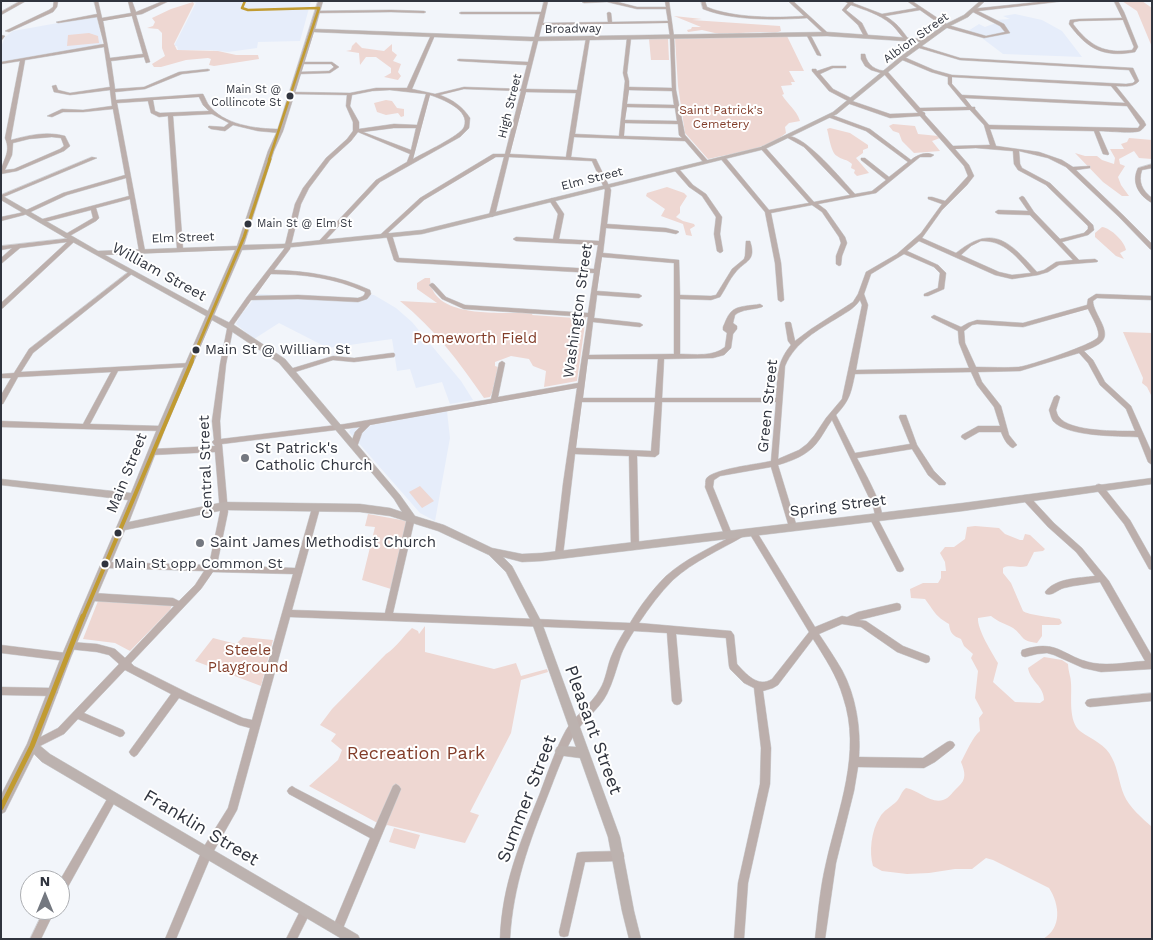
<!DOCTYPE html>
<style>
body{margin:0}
#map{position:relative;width:1153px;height:940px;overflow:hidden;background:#f2f5fa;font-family:"Work Sans",sans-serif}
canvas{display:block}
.frame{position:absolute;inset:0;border:2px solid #30343e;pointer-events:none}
.north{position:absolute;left:20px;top:870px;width:50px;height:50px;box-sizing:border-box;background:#fff;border:1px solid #acaeb2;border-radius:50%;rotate:0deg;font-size:14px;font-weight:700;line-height:20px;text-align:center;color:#30343e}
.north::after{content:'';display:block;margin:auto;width:18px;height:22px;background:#747880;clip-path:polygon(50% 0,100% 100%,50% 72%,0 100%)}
</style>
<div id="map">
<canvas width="1153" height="940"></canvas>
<div class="frame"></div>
<div class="north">N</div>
</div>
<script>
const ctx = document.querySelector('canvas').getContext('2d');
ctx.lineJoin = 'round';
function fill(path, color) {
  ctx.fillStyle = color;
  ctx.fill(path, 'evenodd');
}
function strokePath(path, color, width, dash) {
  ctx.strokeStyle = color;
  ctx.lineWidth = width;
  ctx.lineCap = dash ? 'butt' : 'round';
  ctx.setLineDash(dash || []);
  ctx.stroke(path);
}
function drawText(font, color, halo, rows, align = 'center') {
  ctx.font = font + ' "Work Sans",sans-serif';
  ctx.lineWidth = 4;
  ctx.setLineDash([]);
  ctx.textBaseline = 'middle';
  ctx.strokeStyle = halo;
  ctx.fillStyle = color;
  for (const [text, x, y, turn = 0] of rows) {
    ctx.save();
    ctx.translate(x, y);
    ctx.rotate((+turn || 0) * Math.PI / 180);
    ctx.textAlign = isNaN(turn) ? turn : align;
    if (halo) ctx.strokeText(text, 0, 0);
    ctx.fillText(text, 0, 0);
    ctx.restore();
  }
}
fill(new Path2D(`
 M191 1H311L300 41 258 42 257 48 228 52 210 50H178L177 46H174L196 3Z
 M980 12 997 20 1010 19 1003 16 1015 14 1042 20 1062 31 1082 57 1003 54 982 38 950 28 953 26 968 31 979 24 985 27 996 23 976 13Z
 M97 16 102 43 101 45 1 62V47L5 37 13 31Z
 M258 294 355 299 361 298 365 294 374 295 396 308 412 322 461 381 473 400 450 404 442 382 416 388 410 369 397 371 392 339 328 348 279 323 254 339 236 324 240 316Z
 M447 411 450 438 435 521 420 513 349 432 351 429Z`), '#e6edfa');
fill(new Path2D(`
 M1122 1H1142L1152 8V47L1137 11Z
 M193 2 194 4 174 44 177 50 218 51 236 55H258L259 59 214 66 209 65 211 59 208 58 186 60 161 67H154L152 64 165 56 162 48V33L158 29 147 28 153 26 155 22 152 18 171 9Z
 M674 16 702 19 692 20 780 26 781 31 775 33 760 32 719 34 702 30 688 32 687 30 691 29 692 27H701Z
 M89 33 98 36 99 43 67 46 68 35Z
 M787 36 804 71H789L795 82H791L792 85 781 86 784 94 782 95C788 105 796 109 800 121L789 123 785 127 786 133C767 150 734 153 708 159L685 133 678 86 675 38Z
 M649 39H668L669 60H651Z
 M356 42 362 48 384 51 392 44V51L397 55 393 61 401 64 398 72 401 76 398 80 384 77 391 73V68L376 57H366L360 65 359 53 346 51 351 50 352 46Z
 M386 100 392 101 397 108 404 109V116L401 117 398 113 386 115 377 112 374 103Z
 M893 124 915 126 918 134 938 136 940 138 932 141 940 151 914 153 902 141 899 133 893 131 889 126Z
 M830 128 850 133 868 145V148L863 150V153L856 158 869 173 857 176 854 173 855 170 851 168 852 164C847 159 842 160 837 156 831 153 829 136 827 129Z
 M1129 138 1152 140V159L1139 158 1134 151 1119 159 1120 164 1125 166 1118 177 1121 185 1129 196H1122L1103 182 1075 153 1085 156H1097L1102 160 1114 164 1115 158 1110 149H1124L1121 144 1127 142Z
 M667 187 684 193 687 196 680 207V213L676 217 683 221 694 224 695 226 690 229 692 236 686 235 683 224 661 216 665 209 646 196 647 193Z
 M1102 227C1111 228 1125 242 1126 250L1120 253 1124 259 1116 256 1095 237V233Z
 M425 278H430C431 320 504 312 533 313L532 315 575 318 578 316 586 317 577 381 544 387 546 371 533 366 529 359 511 356 495 362V366L498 367 492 393 490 397 484 398C460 363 434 328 400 301L437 303 417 289V283Z
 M1123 332 1152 333V397L1147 387 1142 383 1143 378Z
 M420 486 434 501 422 508 409 492Z
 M368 514 407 521 391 589 362 580 375 527 365 526Z
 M975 526 999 528 1005 534 1020 540H1023L1025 534 1030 535 1045 549 1043 551 1034 552 1027 566C1019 569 1010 564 1003 568V573L1011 583 1023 611C1028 615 1051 617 1060 619L1062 623 1059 625H1042V636L1037 643C1020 641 1024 636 1013 628 1006 624 998 622 991 616L978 618C977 629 992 653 998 663L993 682 1015 702 1040 703 1044 700C1044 686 1030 681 1028 668L1044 657 1062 660 1068 664C1068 671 1071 677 1071 683 1072 697 1068 721 1080 731 1092 740 1106 744 1112 758 1118 769 1119 783 1124 795 1129 807 1142 818 1152 827V939H1043C1062 928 1060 905 1049 888L993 860 986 858 972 869H955L929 873 907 874 882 871 873 866C869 852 871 831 880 817 883 811 892 806 897 801 901 796 901 792 906 788 918 790 931 804 943 800 950 798 953 791 958 787 967 779 965 772 961 762 966 753 973 736 980 731L979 718 983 713 975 698 978 671 971 658 973 654 964 646 961 639C953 636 950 633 949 624 935 616 934 611 925 599L911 598 910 589 923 583H938L941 578V571H946L945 562 940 553 945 547H954L965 539 967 527Z
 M98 601 172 605 170 610 130 651 115 643 83 639Z
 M425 626V652L494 669 516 663 521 676 547 669 548 672 521 680 511 733 470 812 479 815 465 843 387 825 385 827 309 786 338 760 342 750 331 741 336 734 320 725 332 709 386 654C397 647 403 636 412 628L418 631 419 634Z
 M243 637 273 640 261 686 195 661 213 638 236 644Z
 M394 828 420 835 415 849 389 842Z`), '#eed7d2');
const minor = new Path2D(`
 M20 1H26L1 15V12Z
 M54 1H58L57 7 53 12 9 32 5 31 49 10 53 7Z
 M94 1H98L102 18 131 13 128 1H132L136 12 163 1H169L142 14 136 15 150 62 146 63 144 57 111 61 115 89 144 87 179 72 208 69 210 70 208 71 182 74 145 89 115 92 116 100 201 94H203C205 97 206 101 208 104 223 125 256 129 280 129L283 131 280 133 258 131 233 125 225 131 211 129 208 127 209 126 224 127 229 123 212 114 173 116 183 249 182 250 180 251 177 249 168 116 159 117 151 113 148 101 117 103 145 251 144 252H140L139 251 130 199 96 208 99 218 96 221 66 238 63 236 64 235 93 218 91 210 41 223 38 221 39 220 129 196 126 178 67 195 24 215 1 221V217L20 213 63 193 125 175 113 109 83 112H63L52 117 47 116 62 109 83 110 112 106 110 90 70 95 54 92 52 86 56 85 58 90 70 93 110 87 104 47 25 60 11 138V140C29 135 47 131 65 136L70 146 64 151 17 171 1 174C1 160 12 154 5 138L20 61 1 64V62L104 44 97 17 58 23 56 22 97 14ZM132 16 143 54 110 58 103 21ZM199 97 203 105 209 111 160 113 155 111 153 100ZM52 137 61 138 64 146 60 149 14 169 5 170 12 155 13 143 29 139Z
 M544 1H548L543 23 608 22 607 13 609 12 611 13 612 22 668 21 666 9H637L607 2 584 3 582 2 614 1 637 7H666L665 1H669L674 37 676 90 685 135 709 162 704 163 685 141 574 137 571 157 596 159 611 190 607 224 666 228 678 231 679 232 676 234 666 232 606 228 603 253 679 260 680 295 711 296 716 295 732 269 744 259 745 256 746 241H750C757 262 745 260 735 273 729 280 725 290 720 297L711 300 680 299V354C695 354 713 357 725 347L727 333 723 330V327C725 323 727 316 731 312 737 305 751 306 760 304L763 306 762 307C753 310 742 309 735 315L733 323 737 326V329L733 334 731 348 724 355 713 358 664 359 662 398H776C778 376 776 363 791 345L788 341 785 323 786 322H790L791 323 795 341 811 329 853 302 858 294 866 272 897 254 921 233 942 204 928 199V197H932L945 201 968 176 964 166 920 116 890 118 847 103V102L848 101 829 91 812 71V69H816L817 71 832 66H846V68H833L820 74 833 89 853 99V100L852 101 890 114 918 113 884 74 871 70 865 66 861 59V54H865C867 65 876 71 887 71L920 108 967 107 948 84V77L931 72 900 59V57H904L934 70 952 75 1126 84 1133 83 1135 81 1129 70 960 60 916 47V46L918 45 960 58 1133 68 1139 81C1133 88 1125 86 1116 86L1144 121 1146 125C1144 127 1143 129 1140 131 1132 134 1109 131 1099 131L1109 154 1108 155 1103 154 1094 131 990 129 996 146 1039 152 1062 160 1073 167 1090 166V168L1076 170 1123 215 1152 244V250L1150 249 1119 217 1066 167 1048 158 1019 151 1020 164 1022 168 1050 183 1093 225 1094 230 1088 235 1062 242 1079 260 1095 259 1098 261 1097 262 1059 265 1048 272 1038 275 1012 279 995 275 919 241 907 251 938 265 946 273 944 289 928 296H924V294L938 288 940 273 934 267 904 254 871 274 864 294 868 305 856 370 969 368 959 343 958 331 932 318 931 317 934 315 961 327 968 323 977 320 1023 323 1087 305 1088 299 1096 294 1152 296V300L1097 298 1093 301C1093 314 1115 334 1099 344 1095 347 1089 349 1084 351L1093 360 1105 382 1131 406 1152 453V465L1148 462 1138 437C1118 436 1067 437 1053 421 1051 418 1050 413 1049 410L1054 397 1057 395 1060 397 1056 410C1057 412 1057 415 1059 417 1070 432 1118 431 1135 431L1126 409 1100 385 1088 363 1079 353 1020 371 978 372 982 382 1001 406 1009 435 1017 445 1013 448C1007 446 1003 437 1001 432H979L965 440 961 437 962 435 978 426H1000L994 407 977 385 971 372 855 374C851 393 850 400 836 415L855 453 910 444 899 417 900 415H906L917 445 934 471 946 483 945 485H939L928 475 912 449 857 458C864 471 884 506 882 518L878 519 904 569 903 571 900 572 897 571 869 517 870 515H875L873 506 832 420C826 428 822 437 816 444 807 455 792 461 778 465L797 527 796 529H790L789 527 771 467 720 476 714 480 713 487 732 534 731 536 741 531 744 532 745 534 744 536C720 550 694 561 673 580 660 593 649 608 639 623L731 631 734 635 737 664C746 674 758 688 772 679L809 632 748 531 749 529H755L815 627 842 616 847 617 858 612 897 603 900 604 901 607 900 610 859 620 866 621 903 646 929 656 930 659 929 662 926 663 897 652 861 627 842 624 819 634C827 646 835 658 842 670 856 696 861 728 859 757L923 758 947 742 950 741 953 742 955 745 953 748 935 762 924 768 858 767 854 791 836 863 825 939H815C818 913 820 888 826 863 838 809 862 753 843 697 837 676 825 658 813 639L778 685 773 688 763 691 771 748 770 784 748 883 744 939H734L738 883 760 784 761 748 754 688 744 683 730 669 729 666 726 638 676 634 682 701 680 704 677 705 674 704 672 701 667 633 634 631C629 639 623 648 620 658 616 670 613 682 607 694 599 710 583 720 574 735 563 754 556 775 548 795 529 843 513 886 510 939H500C502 884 520 843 540 793 548 772 555 750 566 730 575 715 591 705 600 689 606 679 607 667 611 657 615 647 620 638 625 630L290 617 237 810 211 856 176 939H165L203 848 228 808 250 728 239 725 179 698 137 755 134 757 131 755 129 752 131 749 171 694 125 670 84 713 123 730 125 733 123 736 120 737 78 719 64 734 32 750 29 749 27 746 29 743 58 728 119 664 109 655 97 652 68 649 67 646 68 643 71 642 97 644 112 648 115 649 125 658 174 606 93 601 90 600 89 597 90 594 93 593 173 598 179 601 195 585 204 571 106 568 103 567 102 565 103 563 106 562 208 565 210 560 220 512 215 452 152 455 148 452 152 449 215 446 212 442 214 440 212 421 220 364 228 324 247 297 284 249 295 204 303 188 326 158 347 139 353 131V122L346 106 347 95 292 94 290 93 292 92 350 93 376 88H407L431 35 433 34 435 35 412 89 435 94 464 87 521 89 527 65 459 61 457 60 459 59 528 62 540 14H461L459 13 461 12H541ZM668 23 670 37 672 88 629 87V81L627 73 631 38 629 37 627 38 623 73 625 81 619 136 575 134 590 37 586 38 577 90 526 89 542 25ZM952 77 1111 86 1125 103 962 95 952 84ZM464 89 521 91 505 154H493L420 198 380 235 383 237 386 235 394 260 397 262 594 273 588 313 465 305 446 297 434 284 432 283 429 285 442 299 464 309 588 317 578 383 498 397 505 363 502 361 499 363 491 399 345 424 221 439 220 421 226 364 234 324 251 300 298 299 358 302 367 299 371 294 370 290C340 276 307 271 274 270L290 249 301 204 309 188 330 160 351 141 358 132 410 154 407 162 376 180 319 241V243H323L380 182 460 137 469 128 470 118C462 106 453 100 440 95ZM390 90 426 94 417 125 394 124 359 129V122L350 106 352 95 372 91ZM629 90 672 91 674 105 627 104ZM526 92 576 93 566 157 510 154ZM430 95C442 99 471 110 464 127 460 136 423 153 413 159ZM965 98 1127 106 1140 125 1138 128H1132L989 125 975 109V107H972ZM627 107 675 108 677 121 625 120ZM970 110 984 125 990 145 953 146 925 115V113L922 111ZM625 123 678 124 679 135 682 138 624 136ZM394 128H416L411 150 363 132ZM976 148 1013 151 1014 164 1018 170 1046 185 1088 226V229L1084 233 1060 239 1034 212 1024 197 1022 196 1019 198 1028 211 998 210 995 212 998 214 1030 215 1073 260 1056 262 1044 270 1037 272C1010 242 993 223 956 253L922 238 942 210 967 185 974 176 969 165 955 149ZM496 157H504L489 215 492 217 495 215 509 157 592 161 605 190 599 241 559 239 564 214 554 199 552 198 549 200 558 214 553 239 516 237 513 239 516 241 598 245 594 269 399 258 392 235 388 233 424 200ZM981 241C1004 240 1017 257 1031 273L1012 275 999 272 961 255 971 246ZM602 257 674 263V354L589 355 593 322 640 327 643 325 640 323 594 318 597 295 639 298 642 296 639 294 597 291ZM271 274C304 274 335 278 365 292 365 296 361 297 358 298L298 295 255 296ZM860 300 862 305 842 399 826 418 814 436 807 444 799 450 778 459 785 366C795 342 818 330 839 317 847 312 855 308 860 300ZM1088 309C1091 315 1101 332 1098 337 1095 344 1028 366 1019 367 1005 368 990 367 976 367L965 343 964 331 972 325 977 324 1023 327ZM588 359H658L655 398H583ZM577 388 563 484 555 555 556 557 559 558 562 557 563 555 575 454 629 456 631 546 632 548 635 549 638 548 639 546 637 456 655 457 659 454 662 402H776L771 461C759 464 711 469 706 479 705 481 706 484 705 487L724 534 725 536 730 537C708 549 685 559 666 576 652 590 640 606 630 623L393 613 415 518 414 516H408L407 518 385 613 292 610 320 508 319 506H313L312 508 295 568 216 565 218 560 228 512 222 444 360 427 355 432 350 445 354 448 357 447 362 433 370 425ZM582 402H655L651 451 576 448ZM213 572 293 574 252 720 243 718 192 695 134 666 131 663 201 589Z
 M701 1H705L707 7C733 18 776 18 804 16L788 1H793L829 34 825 35 807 18C775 20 733 21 703 9Z
 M843 1H854L853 3 882 14 917 8 907 1H912L948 25 986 36 1005 32 1000 26 971 11V9L1048 1H1065L978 11 1004 24 1010 33 984 38 944 27 920 10 885 16C896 22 902 30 909 40L907 41C901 37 897 29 891 24 879 14 865 10 851 5L846 10 862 23 869 37 865 38 858 25 842 10 848 3Z
 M1114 1H1118L1124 12 1138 47 1135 52C1104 58 1087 49 1069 24L1070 20 1079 19 1122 18ZM1123 20 1134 47 1132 50C1104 54 1090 46 1073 24L1074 22 1079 21Z
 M391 10 424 11 426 12 424 13 391 12 318 13 316 12 318 11Z
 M806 33 810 34 821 55V56L817 55 806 34Z
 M1 35 5 36 1 41Z
 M300 62H332L339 67 330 73 299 74 297 73V72L329 71 334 67 331 64H302L300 63Z
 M828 115H832L870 129 911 160C917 155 926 151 934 155L931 157H920L876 193 818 204 826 210 845 237 847 243 842 256 841 265 839 266 836 264V256L841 243 839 237 822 212 812 205 771 213 781 263 784 300 781 302 778 300 775 263 765 212 720 158 725 157 769 210 809 203 761 149 760 148 763 146 765 147 814 202 850 195 804 147 788 138V136C806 136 842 180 855 194L872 191 886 180 861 160V158H865L889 177 908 162 866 131 828 117Z
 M92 157 97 158 1 198V195Z
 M1152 164V168L1142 170C1138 182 1142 190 1152 198V203C1138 195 1131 182 1138 168Z
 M677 168 679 169 693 185 706 194 722 217 720 234 723 251 722 252 720 253 717 251 714 234 716 217 702 196 689 187 675 171V169Z
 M72 238 76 240 3 308 1 309V303L67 242 20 248 1 264V258L12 248 1 250V246Z
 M131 270 134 272 133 273 33 353 21 372 190 363 191 365 188 367 118 371 90 424 161 426 165 429 164 431 1 427V421L83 424 111 372 18 377 3 404H1V395L11 378H1V374L14 373 29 349Z
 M392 353H394L395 355 394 357 354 362 333 360 292 373 289 371 290 369 333 356 354 358Z
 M1099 484 1102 485 1130 520 1152 559V570L1149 569 1124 524 1096 489 1095 487 1096 485Z
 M1026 495 1029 496 1054 523 1082 548 1109 581 1152 656V669L1101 672 1083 668 1054 655 1047 653 1037 654 1025 657 1022 656 1021 653 1022 650C1059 638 1062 657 1093 663 1110 666 1128 662 1145 661L1100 582C1088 584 1076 585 1064 588 1057 590 1053 596 1046 594L1045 592C1055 578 1079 578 1095 576L1076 552 1048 527 1023 500 1022 498 1023 496Z
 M1 645 66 653 69 654 70 657 69 660 66 661 1 653Z
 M1 687 53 688 56 689 58 692 56 695 53 696 1 695Z
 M1152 693V701L1090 707 1087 706 1085 703 1087 700 1090 699Z
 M396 784 399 786 401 789 341 933 337 934 333 933 332 929 370 838 289 794 287 791 289 788 292 786 295 788 374 829 393 786Z
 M113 792 116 794 118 797 116 800 64 894 60 895V880L110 794Z
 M619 851 623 852 624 856 623 860 619 861 585 862 569 932 568 936 564 937 560 936 559 932 577 853 581 852Z
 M306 906 310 907 311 911 297 939H286L302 907Z
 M44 910H55L41 939H30Z`);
const major = new Path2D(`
 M318 1H323L315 29 531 37 827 32 924 39 944 25 964 15 980 1H985L968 17 948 27 904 59 837 114 765 149 422 234 283 248 242 250 214 315 234 325 285 359 400 495 415 516 444 525 492 548 522 554 542 553 963 503 1152 478V484L963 511 542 561 522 562 503 557 512 566 542 623 620 837 634 911 641 939H629L622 911 608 837 580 758 557 755 555 751 557 747 561 746 576 747 532 623 506 572 489 555 438 531 390 516 360 512 224 510 125 530 71 657 38 744 50 754 358 935 360 939H342L42 762 34 754 5 812 1 814V795L27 744 61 657 128 500 1 485V479L131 493 157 429 206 316 71 241 1 200V195L98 251 237 246 268 151 277 131ZM314 32 531 41 827 36 920 42 900 57 833 112 761 147 422 230 283 244 244 245 274 151 283 131ZM235 250 208 311 105 255ZM212 320 228 329 279 363 394 499 402 512 390 508 360 504 224 502 129 522 165 429Z`);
strokePath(minor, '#d0d3d7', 1);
strokePath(major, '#d0d3d7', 1);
fill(minor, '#bcafac');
fill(major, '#bcb2af');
strokePath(new Path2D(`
 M245 1 242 8 248 10 319 8 269 160`), '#c19b31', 2.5);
strokePath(new Path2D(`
 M191 362 244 237 270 159`), '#c19b31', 3);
strokePath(new Path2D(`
 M83 617 192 361`), '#c19b31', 4);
strokePath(new Path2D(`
 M1 808 32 746 83 616`), '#c19b31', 5);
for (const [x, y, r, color] of [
 [290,96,4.5,"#30343e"],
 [248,224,4.5,"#30343e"],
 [196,350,4.5,"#30343e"],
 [245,458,5,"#747880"],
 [118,533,4.5,"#30343e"],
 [200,543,5,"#747880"],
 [105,564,4.5,"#30343e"]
]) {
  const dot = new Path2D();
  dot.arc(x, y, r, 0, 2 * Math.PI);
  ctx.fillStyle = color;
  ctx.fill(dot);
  strokePath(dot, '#fff', 2);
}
drawText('11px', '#30343e', '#fff', [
 ["Main St @",281,90],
 ["Collincote St",281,103],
 ["Main St @ Elm St",257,224,"left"]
], 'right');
drawText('12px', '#30343e', '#fff', [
 ["Broadway",573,29,-1],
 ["Albion Street",916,38,-36],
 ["High Street",510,106,-76],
 ["Elm Street",592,179,-14],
 ["Elm Street",183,238,-2]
]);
drawText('12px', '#823d29', '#fff', [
 ["Saint Patrick's",721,110],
 ["Cemetery",721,124]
]);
drawText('14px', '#30343e', '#fff', [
 ["Main St @ William St",205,350],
 ["Main St opp Common St",114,564]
], 'left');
drawText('15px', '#30343e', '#fff', [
 ["William Street",159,272,29],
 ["Washington Street",578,311,-82],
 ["Green Street",768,406,-84],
 ["Central Street",206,467,-92],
 ["Main Street",127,473,-68],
 ["Spring Street",838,506,-7]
]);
drawText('15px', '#823d29', '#fff', [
 ["Pomeworth Field",475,339],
 ["Steele",248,651],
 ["Playground",248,668]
]);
drawText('15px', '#30343e', '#fff', [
 ["St Patrick's",255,449],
 ["Catholic Church",255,466],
 ["Saint James Methodist Church",210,543]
], 'left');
drawText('18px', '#30343e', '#fff', [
 ["Pleasant Street",593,730,70],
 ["Summer Street",527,799,-69],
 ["Franklin Street",201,828,31]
]);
drawText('18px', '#823d29', '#fff', [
 ["Recreation Park",416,754]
]);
</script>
